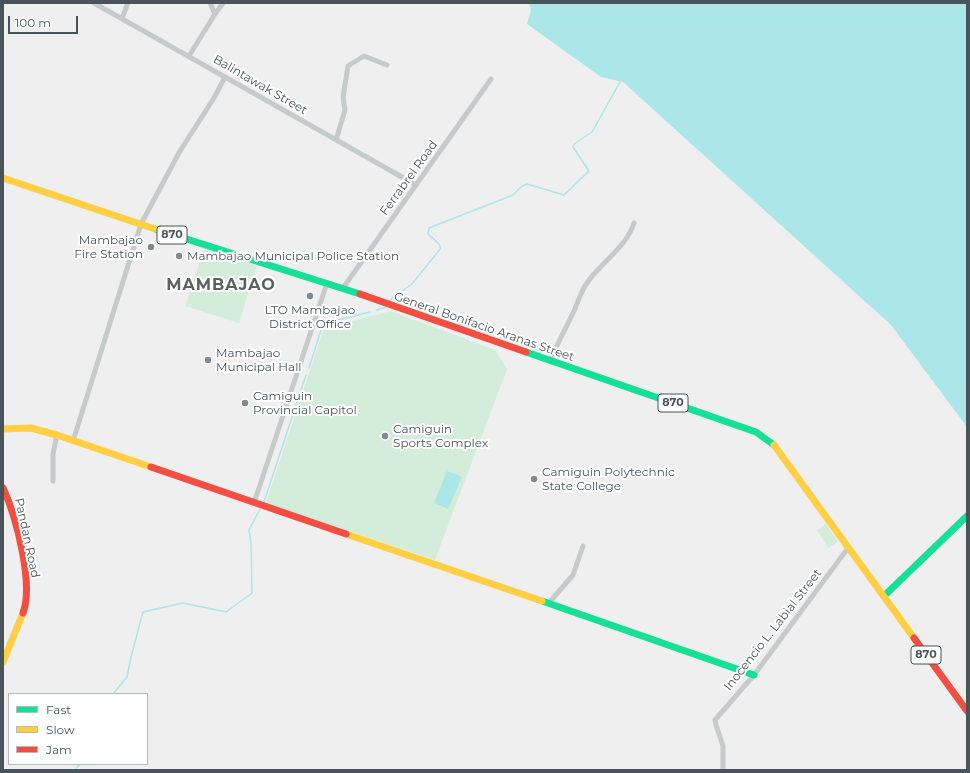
<!DOCTYPE html>
<style>
body{margin:0}
#map{position:relative;width:970px;height:773px;overflow:hidden;background:#efefef;font-family:Montserrat,sans-serif}
canvas{display:block}
.frame{position:absolute;inset:0;border:4px solid #47545a;pointer-events:none}
.legend{position:absolute;left:8px;top:693px;width:140px;height:72px;box-sizing:border-box;background:#fff;border:1px solid #b5bbbd;margin:0;padding:5px 7px;list-style:none;font-size:12px;color:#47545a}
.legend li{display:flex;align-items:center;gap:8px;height:20px}
.legend b{width:20px;border:1px solid #b5bbbd}
.scale{position:absolute;left:8px;top:16px;width:70px;height:18px;box-sizing:border-box;border:2px solid #47545a;border-top:0;padding-left:5px;font-size:12px;line-height:14px;white-space:nowrap;color:#47545a;-webkit-text-stroke:3px #fff;paint-order:stroke}
</style>
<div id="map">
<canvas width="970" height="773"></canvas>
<div class="frame"></div>
<ul class="legend">
<li><b style="height:5px;background:#16e098"></b>Fast</li>
<li><b style="height:5px;background:#ffcf43"></b>Slow</li>
<li><b style="height:5px;background:#f24e42"></b>Jam</li>
</ul>
<div class="scale">100 m</div>
</div>
<script>
const ctx = document.querySelector('canvas').getContext('2d');
ctx.lineJoin = 'round';
function fill(path, color) {
  ctx.fillStyle = color;
  ctx.fill(path, 'evenodd');
}
function strokePath(path, color, width, dash) {
  ctx.strokeStyle = color;
  ctx.lineWidth = width;
  ctx.lineCap = dash ? 'butt' : 'round';
  ctx.setLineDash(dash || []);
  ctx.stroke(path);
}
function drawText(font, color, halo, rows, align = 'center') {
  ctx.font = font + ' Montserrat,sans-serif';
  ctx.lineWidth = 4;
  ctx.setLineDash([]);
  ctx.textBaseline = 'middle';
  ctx.strokeStyle = halo;
  ctx.fillStyle = color;
  for (const [text, x, y, turn = 0] of rows) {
    ctx.save();
    ctx.translate(x, y);
    ctx.rotate((+turn || 0) * Math.PI / 180);
    ctx.textAlign = isNaN(turn) ? turn : align;
    if (halo) ctx.strokeText(text, 0, 0);
    ctx.fillText(text, 0, 0);
    ctx.restore();
  }
}
fill(new Path2D(`
 M204 249 257 266 239 323 185 306Z
 M391 311 495 350 507 369 435 560 266 503 324 328Z
 M826 524 838 542 828 548 817 530Z`), '#d4edda');
fill(new Path2D(`
 M529 3H967V427L891 325 623 82 601 77 527 24 531 10Z
 M447 471 462 477 448 509 434 503Z`), '#abe7e9');
strokePath(new Path2D(`
 M389 302 392 298 412 284 441 248 439 244 428 234 429 228 513 195 522 186 527 184 564 195 587 173 589 171 573 147 574 144 592 132 620 82
 M377 310 386 307
 M309 368 323 324 370 312
 M264 502 306 375
 M113 694 127 677 131 657 143 612 183 603 226 612 252 593 251 543 249 530 260 509
 M75 770 80 764`), '#abe7e9', 1.5);
strokePath(new Path2D(`
 M94 3 416 185
 M210 3 215 14
 M122 18 128 3
 M189 56 215 14 223 3
 M336 140 345 110 343 97 348 66 364 56 387 65
 M343 288 491 79
 M550 361C557 344 566 328 574 311 578 302 581 291 587 283 601 262 626 248 634 223
 M73 441 141 224 180 151 214 98 225 77
 M53 481V454L57 435
 M254 503 327 283
 M548 604 573 575 583 546
 M723 770V746L716 725 715 720 754 675 848 548`), '#c6cacb', 5);
strokePath(new Path2D(`
 M155 229 360 294
 M526 352 756 432 774 445
 M884 596 967 516
 M542 601 754 675`), '#16e098', 7);
strokePath(new Path2D(`
 M3 178 155 229
 M3 429 31 428 57 435 151 467
 M774 445 914 638
 M346 534 542 601
 M3 662 23 613`), '#ffcf43', 7);
strokePath(new Path2D(`
 M360 294 526 352
 M151 467 346 534
 M3 488C16 516 34 583 23 613
 M914 638 967 711`), '#f24e42', 7);
for (const [x, y, r, color] of [
 [151,247,4,"#828a8e"],
 [179,256,4,"#828a8e"],
 [310,296,4,"#828a8e"],
 [208,360,4,"#828a8e"],
 [245,403,4,"#828a8e"],
 [385,436,4,"#828a8e"],
 [534,479,4,"#828a8e"]
]) {
  const dot = new Path2D();
  dot.arc(x, y, r, 0, 2 * Math.PI);
  ctx.fillStyle = color;
  ctx.fill(dot);
  strokePath(dot, '#fff', 1.5);
}
for (const [x, y, w] of [
 [172,235,30],
 [673,403,30],
 [926,655,30]
]) {
  const box = new Path2D();
  box.roundRect(x - w / 2, y - 9, w, 18, 3);
  ctx.fillStyle = '#fff';
  ctx.fill(box);
  strokePath(box, '#47545a', 1);
}
drawText('bold 11px', '#47545a', null, [
 ["870",172,235],
 ["870",673,403],
 ["870",926,655]
]);
drawText('12px', '#47545a', '#fff', [
 ["Balintawak Street",260,85,30],
 ["Ferrabrel Road",409,178,-54],
 ["General Bonifacio Aranas Street",484,327,19],
 ["Pandan Road",27,538,78],
 ["Inocencio L. Labial Street",773,630,-52]
]);
drawText('12px', '#47545a', '#fff', [
 ["Mambajao",143,240,"right"],
 ["Fire Station",143,254,"right"],
 ["Mambajao Municipal Police Station",187,256],
 ["LTO Mambajao",310,310,"center"],
 ["District Office",310,324,"center"],
 ["Mambajao",216,353],
 ["Municipal Hall",216,367],
 ["Camiguin",253,396],
 ["Provincial Capitol",253,410],
 ["Camiguin",393,429],
 ["Sports Complex",393,443],
 ["Camiguin Polytechnic",542,472],
 ["State College",542,486]
], 'left');
ctx.letterSpacing = '1px';
drawText('bold 16px', '#5b6062', '#fff', [
 ["MAMBAJAO",221,285]
]);
ctx.letterSpacing = '0px';
</script>
